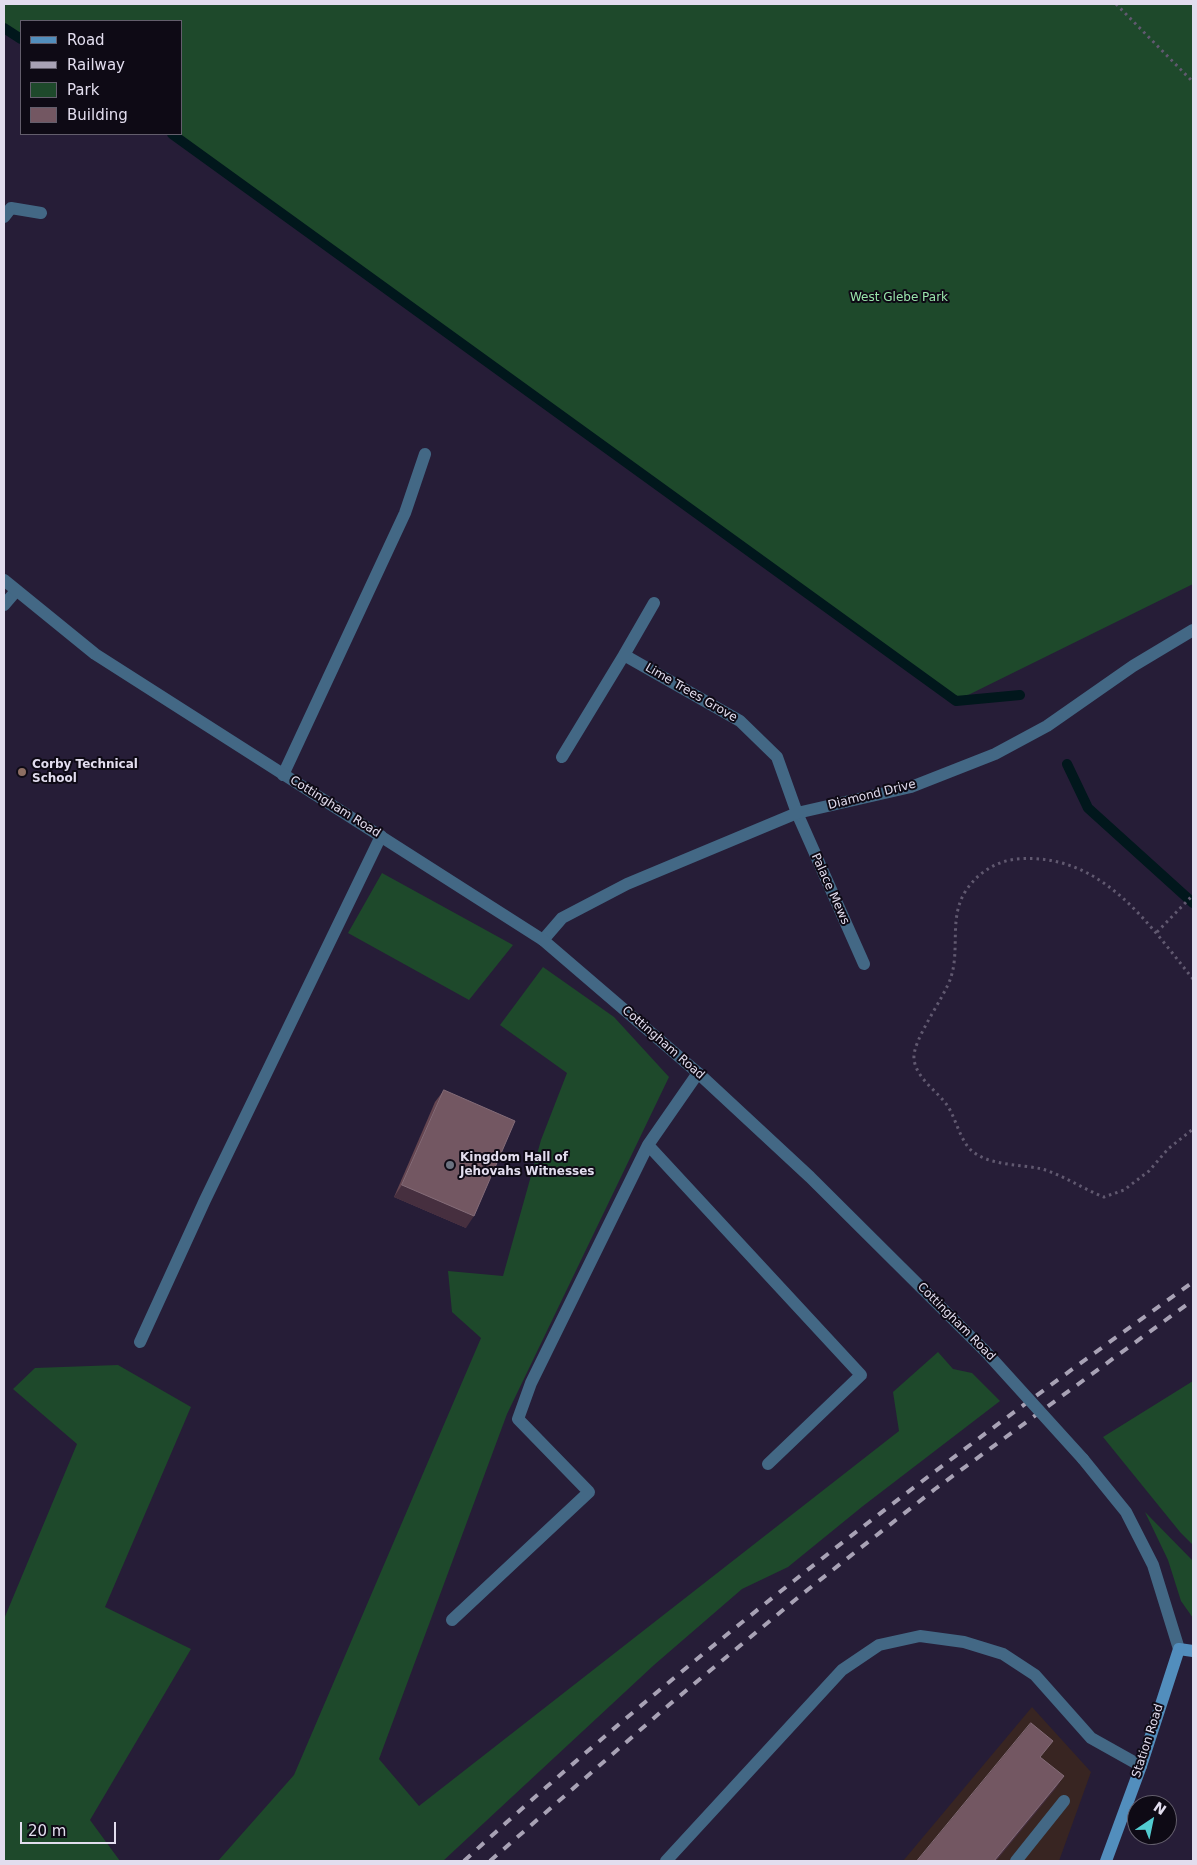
<!DOCTYPE html>
<style>
body{margin:0}
#map{position:relative;width:1197px;height:1865px;overflow:hidden;background:#261d37;font-family:"DejaVu Sans",sans-serif}
canvas{display:block}
.frame{position:absolute;inset:0;border:5px solid #e2ddee;pointer-events:none}
.legend{position:absolute;left:20px;top:20px;width:162px;height:115px;box-sizing:border-box;background:#0e0a15;border:1px solid #635e6c;margin:0;padding:6px 9px;list-style:none;font-size:15px;color:#e2ddee}
.legend li{display:flex;align-items:center;gap:10px;height:25px}
.legend b{width:25px;border:1px solid #635e6c}
.north{position:absolute;left:1127px;top:1795px;width:50px;height:50px;box-sizing:border-box;background:#0e0a15;border:1px solid #635e6c;border-radius:50%;rotate:34deg;font-size:14px;font-weight:700;line-height:20px;text-align:center;color:#e2ddee}
.north::after{content:'';display:block;margin:auto;width:18px;height:22px;background:#52ccd1;clip-path:polygon(50% 0,100% 100%,50% 72%,0 100%)}
.scale{position:absolute;left:20px;top:1822px;width:96px;height:22px;box-sizing:border-box;border:2px solid #e2ddee;border-top:0;padding-left:6px;font-size:15px;line-height:18px;white-space:nowrap;color:#e2ddee;-webkit-text-stroke:4px #0e0a15;paint-order:stroke}
</style>
<div id="map">
<canvas width="1197" height="1865"></canvas>
<div class="frame"></div>
<ul class="legend">
<li><b style="height:6px;background:#528ebd"></b>Road</li>
<li><b style="height:6px;background:#a8a2b5"></b>Railway</li>
<li><b style="height:14px;background:#1e492b"></b>Park</li>
<li><b style="height:14px;background:#735762"></b>Building</li>
</ul>
<div class="north">N</div>
<div class="scale">20 m</div>
</div>
<script>
const ctx = document.querySelector('canvas').getContext('2d');
ctx.lineJoin = 'round';
function fill(path, color) {
  ctx.fillStyle = color;
  ctx.fill(path, 'evenodd');
}
function strokePath(path, color, width, dash) {
  ctx.strokeStyle = color;
  ctx.lineWidth = width;
  ctx.lineCap = dash ? 'butt' : 'round';
  ctx.setLineDash(dash || []);
  ctx.stroke(path);
}
function drawText(font, color, halo, rows, align = 'center') {
  ctx.font = font + ' "DejaVu Sans",sans-serif';
  ctx.lineWidth = 4;
  ctx.setLineDash([]);
  ctx.textBaseline = 'middle';
  ctx.strokeStyle = halo;
  ctx.fillStyle = color;
  for (const [text, x, y, turn = 0] of rows) {
    ctx.save();
    ctx.translate(x, y);
    ctx.rotate((+turn || 0) * Math.PI / 180);
    ctx.textAlign = isNaN(turn) ? turn : align;
    if (halo) ctx.strokeText(text, 0, 0);
    ctx.fillText(text, 0, 0);
    ctx.restore();
  }
}
fill(new Path2D(`
 M1032 1707 1091 1772 1059 1861H903Z`), '#382522');
fill(new Path2D(`
 M4 4H1193V584L956 701 172 134H181V21H21V39L4 28Z
 M382 873 513 945 469 1000 348 933Z
 M543 967 614 1017 669 1077 507 1414 379 1759 419 1806 899 1431 893 1392 938 1352 953 1369 972 1373 1000 1401 863 1506 788 1567 742 1589 654 1665 443 1861H218L294 1775 481 1338 452 1312 448 1271 503 1276 541 1140 567 1073 500 1025Z
 M118 1365 191 1407 105 1607 191 1649 90 1820 120 1861H4V1619L77 1444 13 1389 35 1368Z
 M1193 1381V1545L1180 1532 1103 1437Z
 M1145 1512 1193 1561V1618L1181 1601 1168 1560Z`), '#1e492b');
strokePath(new Path2D(`
 M4 28 21 39
 M172 134 956 701 1020 695
 M1067 764 1088 808 1193 903`), '#01171c', 10);
strokePath(new Path2D(`
 M1116 4 1193 82
 M1157 932 1193 895
 M1193 979C1147 922 1101 852 1017 859 996 861 977 873 965 892 949 918 960 949 951 977 945 997 912 1040 914 1059 916 1078 937 1091 947 1105 956 1118 960 1141 972 1151 990 1166 1020 1164 1042 1169 1063 1175 1083 1189 1104 1197L1124 1190 1149 1171 1168 1149 1193 1129`), '#615970', 3, [2.5, 4]);
strokePath(new Path2D(`
 M4 217 11 208 41 213
 M4 605 16 591
 M283 775 405 513 425 454
 M797 813 864 964
 M648 1145 861 1375 768 1464
 M140 1342 205 1200 381 836
 M452 1620 589 1492 518 1419 531 1383 648 1145 698 1073
 M666 1861 842 1670 879 1645 920 1636 964 1642 1003 1654 1035 1675 1091 1738 1141 1766
 M1016 1861 1064 1801`), '#436885', 12);
strokePath(new Path2D(`
 M624 655 654 603
 M562 757 624 655 740 721 777 757 797 813
 M543 940 562 918 627 884 797 813 911 787 995 754 1047 726 1133 666 1193 630`), '#436885', 12);
strokePath(new Path2D(`
 M4 580 95 654 543 940 698 1073 810 1177 986 1352
 M1083 1459 1126 1512 1153 1565 1179 1649`), '#436885', 12);
strokePath(new Path2D(`
 M1106 1861 1141 1766 1179 1649 1193 1651`), '#528ebd', 12);
strokePath(new Path2D(`
 M464 1861C693 1651 941 1462 1193 1282
 M490 1861 670 1704 801 1595 935 1489 1193 1300`), '#a8a2b5', 4, [9, 9]);
strokePath(new Path2D(`
 M986 1352 1083 1459`), '#436885', 12);
fill(new Path2D(`
 M444 1090 466 1228 394 1197 435 1102Z`), '#654651');
fill(new Path2D(`
 M402 1185 474 1216 466 1228 394 1197Z
 M1064 1776 1056 1788 996 1861H994Z`), '#462f3f');
const building = new Path2D(`
 M444 1090 515 1121 474 1216 402 1185Z
 M1031 1723 1053 1741 1040 1757 1064 1776 994 1861H917Z`);
fill(building, '#735762');
strokePath(building, '#846c78', 1);
for (const [x, y, r, color] of [
 [22,772,5,"#8d6e63"],
 [450,1165,5,"#6b7280"]
]) {
  const dot = new Path2D();
  dot.arc(x, y, r, 0, 2 * Math.PI);
  ctx.fillStyle = color;
  ctx.fill(dot);
  strokePath(dot, '#0e0a15', 2);
}
drawText('12px', '#99e4ab', '#0e0a15', [
 ["West Glebe Park",899,298]
]);
drawText('12px', '#e2ddee', '#0e0a15', [
 ["Lime Trees Grove",691,693,30],
 ["Diamond Drive",872,795,-14],
 ["Cottingham Road",335,807,32],
 ["Palace Mews",830,889,66],
 ["Cottingham Road",663,1043,41],
 ["Cottingham Road",956,1322,45],
 ["Station Road",1148,1741,-72]
]);
drawText('bold 12px', '#e2ddee', '#0e0a15', [
 ["Corby Technical",32,765],
 ["School",32,779],
 ["Kingdom Hall of",460,1158],
 ["Jehovahs Witnesses",460,1172]
], 'left');
</script>
